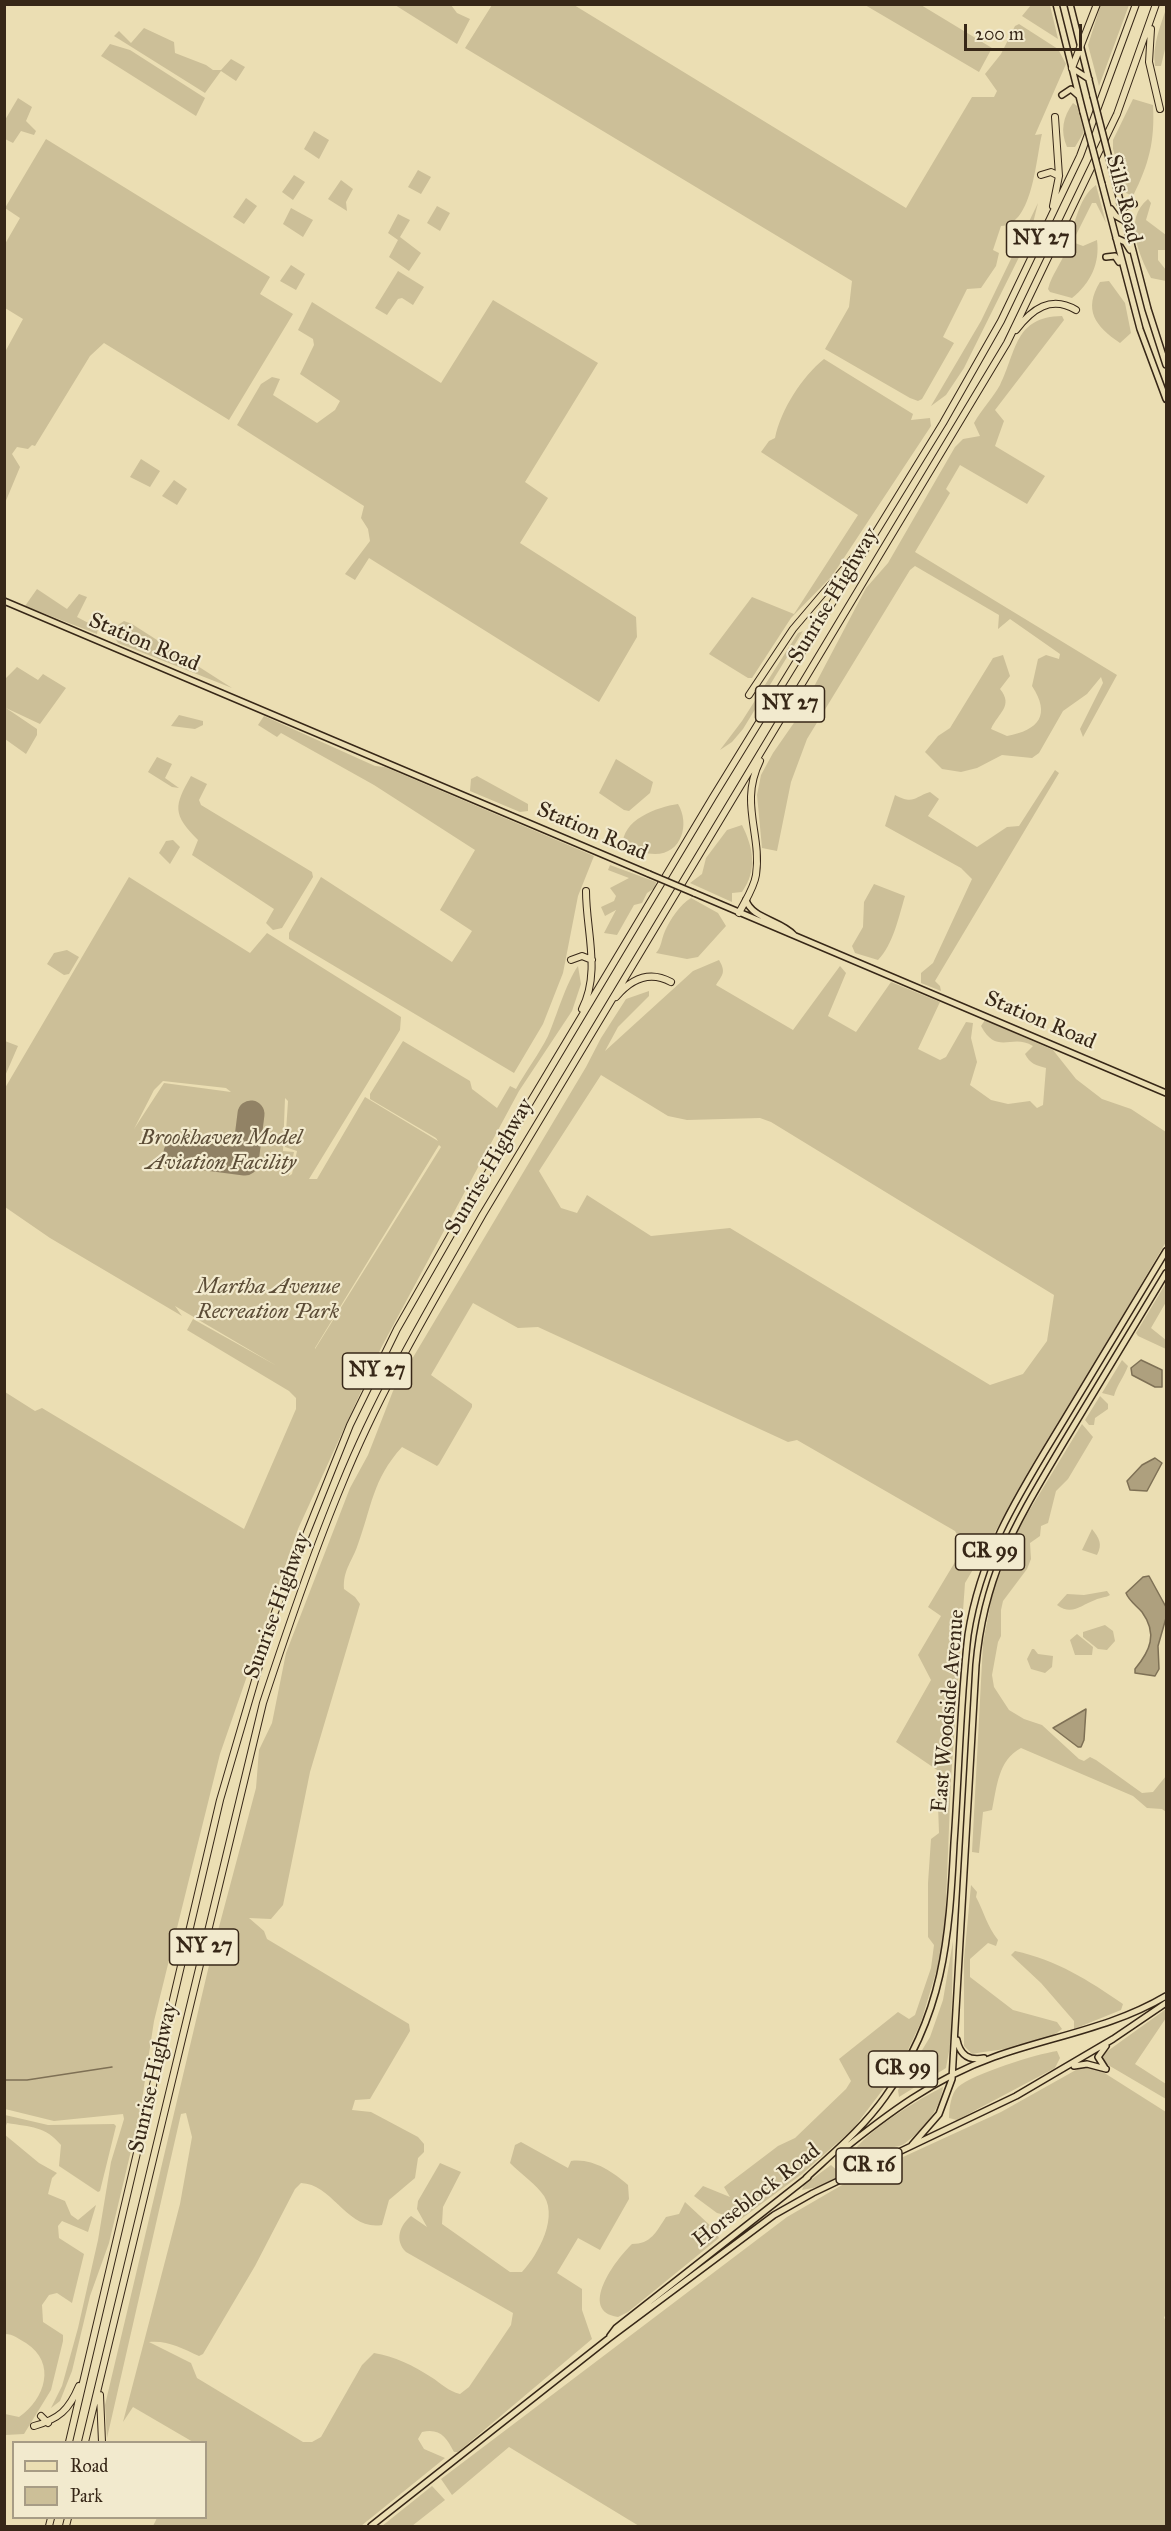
<!DOCTYPE html>
<html>
<head>
<meta charset="utf-8">
<style>
	body { margin:0 }
	#map { position:relative; width:1171px; height:2531px; overflow:hidden; background:#ebdeb3; font-family:"IM FELL Great Primer",serif }
	canvas { display:block }
	.frame { position:absolute; inset:0; border:6px solid #372717; pointer-events:none }
	.legend { position:absolute; left:12px; top:2441px; width:195px; height:78px; box-sizing:border-box; background:#f2eace; border:2px solid #a79c85; margin:0; padding:8px 10px; list-style:none; font-size:18px; color:#372717 }
	.legend li { display:flex; align-items:center; gap:12px; height:30px }
	.legend b { width:30px; border:2px solid #a79c85 }
	.scale { position:absolute; left:964px; top:24px; width:118px; height:27px; box-sizing:border-box; border:3px solid #372717; border-top:0; padding-left:8px; font-size:18px; line-height:21px; white-space:nowrap; color:#372717; -webkit-text-stroke:4px #f2eace; paint-order:stroke }
</style>
</head>
<body>
<div id="map">
<canvas width="1171" height="2531"></canvas>
<div class="frame"></div>
<ul class="legend">
<li><b style="height:8px;background:#ebdeb3"></b>Road</li>
<li><b style="height:16px;background:#ccbf98"></b>Park</li>
</ul>
<div class="scale">200 m</div>
</div>
<script>
const ctx = document.querySelector('canvas').getContext('2d');
ctx.lineJoin = 'round';
function paint(path, color) { ctx.fillStyle = color; ctx.fill(path, 'evenodd'); }
function trace(path, color, width, dash) { ctx.strokeStyle = color; ctx.lineWidth = width; ctx.lineCap = dash ? 'butt' : 'round'; ctx.setLineDash(dash || []); ctx.stroke(path); }
function write(font, color, halo, rows, align = 'center') {
  ctx.font = font + ' "IM FELL Great Primer",serif'; ctx.lineWidth = 4.5; ctx.setLineDash([]); ctx.textBaseline = 'middle'; ctx.strokeStyle = halo; ctx.fillStyle = color; for (const [text, x, y, turn = 0] of rows) {
    ctx.save(); ctx.translate(x, y); ctx.rotate((+turn || 0) * Math.PI / 180); ctx.textAlign = isNaN(turn) ? turn : align; if (halo) ctx.strokeText(text, 0, 0); ctx.fillText(text, 0, 0); ctx.restore();
  }
}
paint(new Path2D(`
	M1101,4L1129,5L1099,86L1088,45Z
	M395,5H451L457,13L470,19L457,44Z
	M492,5H574L906,208L972,97H994L997,91L985,74L1001,54L1015,26L1019,24L1058,49L1066,64L1035,135L1042,134C1036,157 1033,225 1001,226L993,250L999,253L996,266L981,288L967,289L943,337L954,343L922,399L918,401L910,398L825,349L849,307L852,281L465,48Z
	M865,5H921L992,48L979,72Z
	M1031,5H1050L1058,39L1022,16Z
	M1166,9V45L1161,66H1155C1152,46 1160,27 1166,9Z
	M144,28L174,42L175,53L206,65L213,70H221L231,59L245,67L236,81L221,71L205,93L114,36L119,31L131,43Z
	M110,44L130,50L205,98L196,116L101,56Z
	M18,98L32,107L26,121L36,131L34,135L21,131L13,143L5,139V120Z
	M1133,99L1153,105C1155,141 1149,164 1133,196L1126,193L1113,149V140Z
	M1073,103L1077,106L1084,132L1075,147H1067C1060,131 1063,117 1073,103Z
	M314,131L329,140L319,159L304,149Z
	M46,139L270,277L260,294L293,314L229,420L104,343L90,356L35,446L32,445L28,449L17,447L12,454L20,467L5,503V352L23,319L5,308V244L20,218L5,208Z
	M418,170L431,177L421,194L408,187Z
	M294,175L305,182L293,200L282,192Z
	M341,180L353,189L346,202L347,211L328,199Z
	M1096,185L1106,223L1096,203H1092L1074,239L1075,243L1083,246L1097,240C1100,263 1091,283 1072,298L1050,292L1048,289C1052,274 1061,264 1066,250C1074,231 1077,198 1096,185Z
	M246,198L257,206L244,224L233,217Z
	M1148,199L1151,203L1146,220L1166,235V250H1158V260L1166,270V281L1151,278C1139,255 1123,219 1148,199Z
	M1038,203L1030,235L964,368L946,395L931,406L981,321Z
	M437,206L450,213L440,231L427,223Z
	M291,208L313,220L303,237L283,224Z
	M398,214L410,220L400,237L421,253L409,271L389,257L398,240L388,233Z
	M291,265L305,274L296,290L280,281Z
	M398,271L424,287L413,305L402,298L398,299L387,315L375,308Z
	M1109,281L1125,303L1131,333L1120,343C1095,326 1083,310 1100,282Z
	M493,300L598,363L525,482L548,498L520,543L636,617L637,637L599,702L369,558L355,580L345,574L370,541L368,529L361,518L364,506L237,425L261,384L272,377L280,379L273,395L317,423L335,410L340,401L300,374L314,345L313,339L298,330L312,302L441,383Z
	M1062,316L1064,320L995,410L1004,421L995,446L1045,476L1027,504L960,465L946,489L950,493L915,552L1117,675L1083,737L1080,729L1103,683L1101,677L1087,694L1063,711L1039,753L1032,758L1002,755L977,768L961,772L942,769L925,752L938,736L950,728L993,658L1003,655L1010,676L1000,689C1014,706 998,713 991,729L1007,736C1039,730 1051,715 1032,686L1038,659L1046,655L1059,659L1060,654L1010,619L998,629L999,615L915,566L910,570L807,739L791,782L777,851L762,848L757,795L761,775L773,753L798,717L866,588L888,563L955,447L963,439L980,436L974,423C981,410 993,398 1000,385C1017,351 1014,317 1062,316Z
	M824,359L913,414L911,420L930,418L931,426L832,576L791,618L752,678H748L709,654L752,597L794,614L858,515L761,452L769,441L775,438C781,409 802,377 824,359Z
	M141,459L160,471L150,487L130,477Z
	M174,480L187,489L177,505L162,496Z
	M37,589L67,609L79,594L87,597L77,617L98,628L97,634L25,606Z
	M124,621L132,624L232,688L118,643L113,635L118,625Z
	M803,631L743,729L732,742L720,750L742,721L798,633Z
	M17,667L38,680L43,674L66,688L40,724L6,708L37,729V735L26,754L5,739V679Z
	M179,715L203,721V725L195,729L171,726Z
	M264,716L375,766L385,767L594,856L578,896L563,973L543,1024L514,1073L289,939V933L321,877L452,962L472,931L440,910L475,850L374,785L281,733L277,737L258,725Z
	M157,757L172,764L165,778L179,788L172,787L148,772Z
	M616,759L653,782L650,793L629,811L624,810L599,793Z
	M1055,770L1059,773L935,981L940,986L941,991L921,983V973L933,963L972,879L961,868L885,826L895,795C914,805 914,797 930,792L939,799L928,816L977,847L1007,827L1019,826Z
	M191,776L207,784L199,800L201,805L312,872L313,877L282,928L273,930L266,923L274,909L192,855L198,840C172,814 174,806 191,776Z
	M477,776L528,804V811L520,812L470,791L471,779Z
	M678,804C690,824 682,854 655,854C646,854 635,851 626,849L623,846C621,820 657,807 678,804Z
	M742,825C753,847 758,870 742,892L732,893V902L690,883L702,874L706,858L727,830Z
	M173,840L180,847L170,864L159,853L166,841Z
	M610,865L656,882L655,888L647,893L642,903L634,905L617,935L604,933L616,910L605,916L601,907L614,901L616,896L610,888L629,878L608,870Z
	M129,877L250,953L267,933L401,1017L400,1030L309,1179H317L365,1097L438,1141L436,1138L370,1099V1094L403,1041L470,1081L472,1089L497,1108L510,1086L516,1089C526,1071 539,1054 548,1036C557,1015 566,983 578,966L581,984L572,1011L519,1091L381,1348L298,1529L220,1754L154,2021L140,2113L109,2243L90,2296L72,2371L60,2401L51,2408L62,2386L78,2328L98,2240L111,2162L124,2119L123,2114L54,2121L5,2109V1392L35,1411L42,1408L244,1529L296,1409V1398L289,1391L187,1330L193,1319L277,1366L175,1306L182,1316L50,1238L5,1207V1088ZM163,1081L226,1088L231,1092L164,1083L134,1129L154,1090ZM285,1098L288,1101L285,1147L297,1151L292,1174L289,1176L294,1152L283,1151ZM439,1145L441,1147L315,1349V1348Z
	M874,884L905,896C899,916 893,945 878,960L855,953L852,946L863,927L864,902Z
	M691,898L718,913L726,926L698,957L687,959L656,953C662,946 661,940 665,931C670,920 680,904 691,898Z
	M67,950L79,957L69,974L64,975L47,964L54,953Z
	M719,960C726,972 723,974 716,985L793,1030L840,966L846,973L828,1016L856,1032L891,982L940,1002L918,1049L940,1060L946,1057L966,1022L973,1023L971,1038L977,1062L970,1085L991,1100L1008,1104L1030,1101L1037,1108L1043,1105L1046,1068C1036,1065 1030,1064 1025,1054L1033,1046C1012,1033 997,1056 981,1026L985,1020L1053,1050L1076,1079L1102,1099L1131,1109L1166,1132V1242L965,1583L951,1779L945,1925L940,1959L921,2022L900,2067L853,2129L802,2174L741,2219L717,2213L694,2196L703,2186L730,2197L724,2187L778,2146L795,2138L846,2089L851,2081L839,2059L898,2012L909,2019L915,2015L931,1968L934,1945L928,1937V1883L931,1839L939,1833L937,1777L943,1774L896,1742L931,1680L918,1655L941,1616L928,1607L964,1547L955,1531L797,1440L788,1442L538,1327L518,1328L473,1303L431,1375L472,1404V1407L439,1464L437,1466L402,1447C372,1480 372,1507 357,1547C351,1563 343,1571 344,1589L355,1597L360,1604L310,1772L283,1905L271,1919L249,1918L264,1931L267,1939L409,2024L410,2031L370,2099L355,2100L352,2110L371,2112L418,2137L424,2144V2152L418,2158L415,2178L389,2200L382,2225C347,2231 333,2184 301,2183L295,2189L255,2266L203,2354L199,2356C182,2348 167,2340 149,2342L191,2363L197,2378L303,2442H312L321,2437L362,2365L374,2353C394,2356 414,2366 431,2377C442,2384 448,2391 460,2394L469,2387L511,2325L513,2313L406,2252C394,2240 400,2225 411,2216L427,2227L417,2209L418,2201L440,2163L461,2172L443,2207L442,2224L510,2272H522C538,2255 561,2214 541,2192C532,2181 520,2173 510,2163L515,2145L521,2142L568,2168L571,2161C592,2158 612,2171 628,2185L629,2199L600,2250L578,2238L557,2273L582,2289V2310L592,2339L458,2452H454C446,2437 440,2428 422,2432L418,2439L424,2449L445,2458L361,2526H153L157,2518H206V2442H193L133,2407L123,2422L180,2204L192,2137L186,2113L181,2114L107,2438L105,2405L211,1957L256,1788L259,1750L272,1723L286,1653L350,1488L368,1455L393,1391L586,1067L601,1038L626,999L649,991V996L618,1027L605,1051L693,971ZM601,1075L668,1116L687,1120L760,1118L771,1122L1054,1295L1047,1341L1023,1374L990,1385L730,1228L651,1236L587,1195L577,1213L561,1208L539,1171Z
	M5,1041L18,1046L5,1076L4,1041Z
	M1166,1283V1302L1151,1328L1166,1340V1349L1138,1336L1136,1333Z
	M1122,1360L1128,1366C1124,1377 1117,1385 1114,1396L1102,1393Z
	M1100,1396L1108,1404V1409L1095,1418L1094,1425H1089L1085,1420Z
	M1082,1424L1093,1437L1068,1479L1056,1491L1048,1523L1041,1526L1040,1536L1030,1543L1031,1559L1027,1569L1003,1601L1001,1610V1636L998,1642L992,1675L994,1687L1009,1710L1024,1719L1042,1725L1079,1759L1084,1761L1090,1757L1096,1760L1142,1793L1153,1792L1166,1776V1812L1162,1809L1147,1808L1133,1796L1021,1748C998,1760 997,1787 992,1810L983,1812L979,1853L972,1852L983,1643L993,1591L1018,1529Z
	M1092,1529C1099,1538 1103,1544 1097,1555L1082,1550Z
	M1107,1591L1110,1595C1105,1598 1101,1597 1095,1600C1081,1605 1072,1616 1057,1605L1067,1594L1084,1595Z
	M1105,1625L1113,1631L1115,1641L1107,1650L1098,1649L1083,1637V1632Z
	M1077,1634L1093,1647L1092,1655H1075L1070,1640Z
	M1032,1649H1034L1038,1654L1053,1656L1052,1667L1045,1673L1031,1669L1027,1659Z
	M971,1885L977,1892L976,1897C984,1912 987,1926 998,1940L996,1946L988,1943L970,1959V1977L1013,2010L1057,2022L1062,2029C1038,2049 1002,2048 972,2054L964,2046V1960Z
	M953,1941L951,2040L946,2068L899,2097L898,2090L930,2037L943,2000Z
	M1015,1951C1057,1960 1088,1980 1123,2004L1121,2010L1074,2029V2021L1041,1983L1011,1955Z
	M1166,2009V2018L1135,2064L1166,2084V2099L1103,2062L1102,2055Z
	M1057,2051L1060,2058L1055,2068L957,2120L949,2118C949,2109 951,2093 958,2087C973,2074 1036,2054 1057,2051Z
	M1083,2066L1095,2067L1166,2112V2313L1164,2318L1166,2320V2526H639L509,2447L452,2495L441,2479L787,2217L842,2185L1001,2112Z
	M943,2087C940,2111 922,2131 904,2144C897,2148 888,2147 881,2150C868,2155 862,2167 847,2163C855,2137 917,2100 943,2087Z
	M5,2115L48,2125L114,2124L116,2126L100,2191L98,2192L59,2166L61,2145C45,2126 31,2127 7,2123L5,2128Z
	M4,2134L39,2163L57,2173L52,2178L48,2194L65,2201L71,2215L78,2220L96,2205L88,2232L62,2221L58,2226L59,2238L84,2254L72,2303L57,2293L49,2295L42,2305L43,2322L63,2335V2341L51,2390L24,2434L5,2435V2414L19,2417C45,2399 57,2363 26,2343C19,2339 13,2334 5,2334Z
	M831,2165L842,2175L818,2187L802,2190L804,2185Z
	M685,2202L714,2229L719,2238L628,2312L618,2317C577,2311 616,2259 632,2244C651,2244 656,2232 666,2217L679,2214Z
	M432,2486L445,2500L412,2526H382Z`), '#ccbf98');
const water = new Path2D(`
	M1141,1360L1162,1370V1387H1155L1132,1375L1131,1368Z
	M1155,1458L1162,1463L1147,1491L1130,1490L1127,1481L1142,1465Z
	M1149,1576L1166,1607V1618L1158,1646L1159,1669L1155,1676L1135,1673V1669C1150,1651 1158,1634 1142,1612C1137,1606 1129,1601 1126,1593L1143,1577Z
	M1086,1709L1084,1740L1081,1747H1078L1053,1728Z`);
paint(water, '#aea07e');
trace(water, '#7e7055', 1.5);
trace(new Path2D(`
	M4,2080H27L112,2067`), '#7e7055', 1.5);
trace(new Path2D(`
	M177,1153L245,1162L251,1114`), '#918265', 27);
const major = new Path2D(`
	M1056,4L1083,112
	M1070,4L1093,96
	M1072,68L1089,79
	M1062,95L1071,89L1079,96
	M1109,158L1148,309L1166,365
	M1102,184L1140,329L1166,399
	M1120,203L1127,206L1134,204
	M1111,209L1116,216L1125,221
	M1116,238L1125,242L1130,250
	M1106,257L1115,256L1119,262
	M4,601L649,874
	M694,893L1166,1093
	M746,900C752,919 781,920 794,935
	M957,2040C960,2055 969,2061 984,2058
	M1074,2066L1087,2064L1106,2069
	M1105,2068L1098,2057L1106,2046
	M912,2145L939,2114L952,2079L976,1665C984,1572 1018,1520 1064,1442C1098,1385 1132,1329 1166,1273
	M844,2152L840,2159L841,2165L848,2171L856,2169
	M839,2153C887,2114 935,2078 994,2057C1053,2036 1112,2028 1166,1996
	M806,2178C834,2152 863,2128 885,2097C944,2015 949,1939 954,1843C959,1774 960,1704 968,1635C981,1551 1021,1491 1064,1420C1098,1363 1132,1307 1166,1251
	M610,2336L616,2328L808,2177
	M371,2526L608,2339L774,2215L813,2193L1016,2096L1113,2039L1166,2003`);
const highway = new Path2D(`
	M1151,29L1149,62L1160,109
	M1072,68L1097,4
	M1041,175L1051,172L1059,176
	M1053,206L1059,176L1055,117
	M1016,330C1032,309 1051,295 1076,310
	M749,695L793,629L860,550
	M739,913C745,901 754,888 756,875C762,834 739,803 760,761
	M571,960L582,956L592,960
	M616,997C631,979 649,970 671,982
	M582,1009C601,972 586,931 586,891
	M100,2395L102,2442
	M41,2416L48,2423
	M34,2426C59,2419 69,2410 79,2386
	M69,2442L220,1800L275,1612L350,1425L397,1329L456,1226L713,797L943,423L1001,321L1080,156L1136,4
	M85,2442L263,1703C287,1630 312,1556 342,1484C380,1390 433,1302 483,1214L1007,343L1117,114L1156,4
	M49,2526L51,2518
	M66,2526L68,2518`);
trace(major, '#372717', 8);
trace(highway, '#372717', 8);
trace(major, '#ebdeb3', 5);
trace(highway, '#ebdeb3', 6);
const majorBridge = new Path2D(`
	M1093,96L1109,158
	M1083,112L1102,184
	M649,874L694,893`);
trace(majorBridge, '#372717', 8, []);
trace(majorBridge, '#ebdeb3', 5);
for (const [x, y, w] of [
	[1041,239,69],
	[790,704,69],
	[377,1371,69],
	[990,1552,69],
	[204,1947,69],
	[903,2069,69],
	[869,2166,66]
]) { const box = new Path2D(); box.roundRect(x - w / 2, y - 18, w, 36, 4.5); ctx.fillStyle = '#f2eace'; ctx.fill(box); trace(box, '#372717', 1.5); }
write('bold 21px', '#372717', null, [
	["NY 27",1041,239],
	["NY 27",790,704],
	["NY 27",377,1371],
	["CR 99",990,1552],
	["NY 27",204,1947],
	["CR 99",903,2069],
	["CR 16",869,2166]
]);
write('22px', '#372717', '#f2eace', [
	["Sills Road",1123,199,76],
	["Sunrise Highway",834,596,-59],
	["Station Road",144,643,23],
	["Station Road",592,832,23],
	["Station Road",1040,1021,23],
	["Sunrise Highway",490,1167,-60],
	["Sunrise Highway",278,1606,-70],
	["East Woodside Avenue",949,1711,-85],
	["Sunrise Highway",154,2078,-77],
	["Horseblock Road",757,2196,-38]
]);
write('italic 22px', '#5c4d37', '#f2eace', [
	["Brookhaven Model",221,1139],
	["Aviation Facility",221,1164],
	["Martha Avenue",268,1288],
	["Recreation Park",268,1313]
]);
</script>
</body>
</html>
